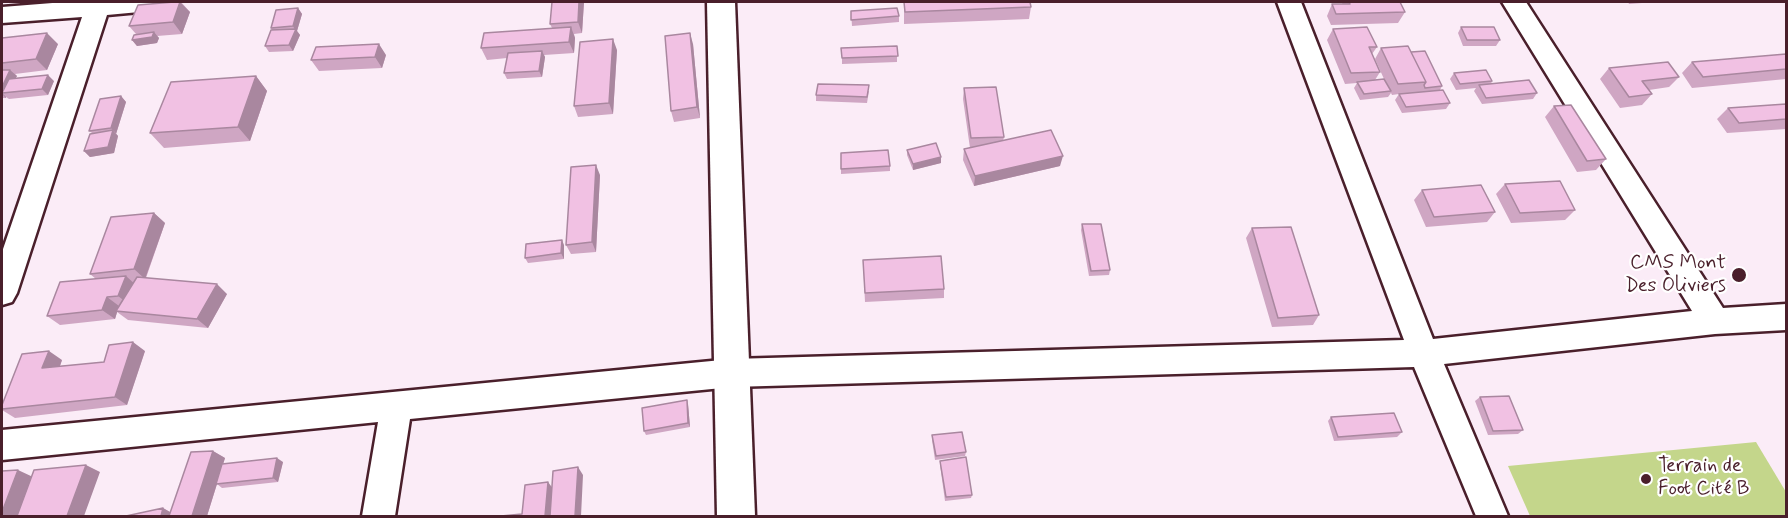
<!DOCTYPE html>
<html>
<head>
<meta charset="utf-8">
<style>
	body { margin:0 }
	#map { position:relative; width:1788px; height:518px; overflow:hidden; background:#fbecf7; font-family:Mynerve,sans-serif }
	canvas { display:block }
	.frame { position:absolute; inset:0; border:3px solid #4a1f2b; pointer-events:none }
</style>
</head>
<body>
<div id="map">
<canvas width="1788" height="518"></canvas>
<div class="frame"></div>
</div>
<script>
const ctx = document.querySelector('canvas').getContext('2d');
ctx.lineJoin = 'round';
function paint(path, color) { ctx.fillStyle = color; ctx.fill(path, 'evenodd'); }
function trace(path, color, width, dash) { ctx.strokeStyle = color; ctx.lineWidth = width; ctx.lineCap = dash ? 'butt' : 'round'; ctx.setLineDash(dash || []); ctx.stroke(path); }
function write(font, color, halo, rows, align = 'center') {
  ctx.font = font + ' Mynerve,sans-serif'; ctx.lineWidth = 4.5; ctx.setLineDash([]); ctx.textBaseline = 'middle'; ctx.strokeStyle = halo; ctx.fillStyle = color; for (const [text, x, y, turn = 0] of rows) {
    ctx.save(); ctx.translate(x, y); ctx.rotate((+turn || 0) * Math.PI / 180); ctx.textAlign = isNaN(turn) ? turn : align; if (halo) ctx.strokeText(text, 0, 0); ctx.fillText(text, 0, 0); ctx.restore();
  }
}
paint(new Path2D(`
	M1756,442L1786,492V516H1530L1508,466Z`), '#c4d68b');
const minor = new Path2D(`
	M65,2H173L169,8L161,10L107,15L17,293L12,302L2,305V252L82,17L2,23V7Z
	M1277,2H1301L1433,339L1692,311L1502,2H1526L1723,308L1786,304V330L1715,334L1444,364L1508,516H1476L1414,367L732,387L410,419L395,516H362L378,422L2,460V430L732,359L1404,340Z`);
const tertiary = new Path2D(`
	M707,2H735L755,516H717Z`);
trace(minor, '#4a1f2b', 5);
trace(tertiary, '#4a1f2b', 5);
paint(minor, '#fff');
paint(tertiary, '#fff');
paint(new Path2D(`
	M174,2H181L190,12L182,34L157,36L159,38L157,43L137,46L132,40L136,34L129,26Z
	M584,2L582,33L574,34L575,38L574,53L544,55L545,57L542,77L507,79L504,73L507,58L487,60L481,48L552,28L550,24Z
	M904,2L1031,7L1029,19L904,24Z
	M1343,2H1400L1405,12L1398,23L1331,25L1327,16L1332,4H1342Z
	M1628,2H1655L1629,4Z
	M298,8L302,14L297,31L300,35L293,51L269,52L265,46L272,30L271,28Z
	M851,11L899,16V22L852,26Z
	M1461,27L1500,40L1496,46H1463L1458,33Z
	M1333,29L1377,47L1372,54L1380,72L1375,80L1384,79L1375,59L1381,48L1411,52L1442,86L1440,90L1450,103L1446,109L1402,113L1395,100L1399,94L1392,95L1391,93L1388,97L1360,100L1354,88L1357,83L1345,84L1327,40Z
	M2,38L58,44L47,70L15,74L17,76L15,78L54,81L48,95L9,99L6,97V98H2Z
	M693,44L700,118L674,122L671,111Z
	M897,46V62L842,64V58Z
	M617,50L613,114L578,117L574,106Z
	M386,55L382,68L319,71L311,60Z
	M1692,62L1786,69V79L1692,88L1682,73Z
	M1609,68L1679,77L1669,87L1649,90L1652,94L1642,105L1620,108L1600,79Z
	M1454,73L1492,81L1491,84L1537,93L1533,99L1482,104L1474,91L1476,88L1456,90L1450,79Z
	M256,76L267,91L250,141L164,148L150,133Z
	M964,88L1004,137L1003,141L1060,166L974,186L963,160L964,149L970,148L963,99Z
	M869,91L867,103L816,101V95Z
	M121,96L126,102L116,134L118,136L114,153L90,157L84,151L92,133L89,131Z
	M1786,104V129L1727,133L1717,119L1728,108Z
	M1554,106L1606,159L1596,170L1577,172L1545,117Z
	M907,150L941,157V163L913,170L907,155Z
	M841,153L890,166V171L841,174Z
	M600,175L596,252L571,254L566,245Z
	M1505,184L1575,210L1565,220L1511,223L1496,194Z
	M1422,190L1495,212L1487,222L1426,227L1414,200Z
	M154,213L165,223L146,278L227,294L208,328L128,320L117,312L115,319L60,325L47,316L96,279L90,274Z
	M1082,224L1110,270L1109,275L1089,276L1081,230Z
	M1252,228L1319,315L1313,325L1272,327L1246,238Z
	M564,245V259L528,263L525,258Z
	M863,260L944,289V298L865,302Z
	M145,351L127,405L15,418L2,410V405L62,360L60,366L104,362Z
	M1480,397L1523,430L1518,434L1488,435L1475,401Z
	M688,404L690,427L646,435L644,431Z
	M1331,417L1402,432L1397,437L1334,441L1328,421Z
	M932,435L966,452L965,456L935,460L932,440Z
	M213,451L225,458L223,464L283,462L278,482L222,488L217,484L207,516H126L163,508L170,512Z
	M940,461L972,495L971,498L945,501L940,465Z`), '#cfa6c3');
paint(new Path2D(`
	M180,2L190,12L182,34L173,22Z
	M579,2H584L582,33L578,22Z
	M298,8L302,14L297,31L300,35L293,51L289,45L295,30L293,26Z
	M571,27L575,38L574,53L569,42Z
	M154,32L159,38L157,43L137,46L132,40Z
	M47,33L58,44L47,70L36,59Z
	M690,33L693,44L700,118L697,107Z
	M613,39L617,50L613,114L609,103Z
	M379,44L386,55L382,68L375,57Z
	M542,51L545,57L542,77L539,71Z
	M10,70L17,76L8,93H2L6,97V98L2,94V87Z
	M48,75L54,81L48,95L42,89Z
	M256,76L267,91L250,141L238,127Z
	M121,96L126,102L116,134L111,128Z
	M113,130L118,136L114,153L90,157L84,151Z
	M1063,156L1060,166L974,186L975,176Z
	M941,157V163L913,170V164Z
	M596,165L600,175L596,252L592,242Z
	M154,213L165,223L145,279L134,269Z
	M562,240L564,245V259L561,253Z
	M126,276L137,286L130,305L118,296Z
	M217,284L227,294L208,328L197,319Z
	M107,297L119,306L115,319L102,310Z
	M133,342L145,351L127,405L115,397Z
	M49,351L62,360L56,377L42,368Z
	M687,400L688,404L690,427L688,423Z
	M213,451L225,458L207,516H192Z
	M277,458L283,462L278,482L273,478Z
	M86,465L100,472L84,516H67Z
	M578,467L583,475L581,516H575Z
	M18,470L33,477L18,516H2V512Z
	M548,482L554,490L551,516H545Z
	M163,508L175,515V516H161Z`), '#a9879f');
const building = new Path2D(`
	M174,2H180L173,22L129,26L138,5Z
	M552,2H579L578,22L550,24Z
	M904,2H1030L1031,7L905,12Z
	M1349,2H1400L1405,12L1336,14L1332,4H1350Z
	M298,8L293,26L271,28L276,10Z
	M897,8L899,16L851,20V11Z
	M571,27L569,42L481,48L484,33Z
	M1367,27L1377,47H1369L1380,72L1351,73L1333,29Z
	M1461,27H1494L1500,40H1467Z
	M296,29L289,45L265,46L271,30Z
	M154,32L152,37L132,40L134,35Z
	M47,33L36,59L2,63V38Z
	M690,33L697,107L671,111L665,36Z
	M613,39L609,103L574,106L580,42Z
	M379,44L375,57L311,60L316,47Z
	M897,46L898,56L842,58L841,48Z
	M1408,46L1426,82L1398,84L1381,48Z
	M542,51L539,71L504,73L508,53Z
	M1425,51L1442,86L1425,88L1424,85L1426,82L1411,52Z
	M1786,54V69L1703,77L1692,62Z
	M1668,62L1679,77L1642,81L1652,94L1629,97L1609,68Z
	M2,70H10L2,87Z
	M1486,70L1492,81L1460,84L1454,73Z
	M48,75L42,89L2,93L9,79Z
	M256,76L238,127L150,133L171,82Z
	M1384,79L1391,91L1364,94L1357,82Z
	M1529,80L1537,93L1486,98L1479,85Z
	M818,84L869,85L867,97L816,95Z
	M996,87L1004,137L971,138L964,88Z
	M1443,90L1450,103L1406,107L1399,94Z
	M121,96L111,128L89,131L100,99Z
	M1786,104V119L1739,123L1728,108Z
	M1571,105L1606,159L1587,161L1554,106Z
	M113,130L108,147L84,151L90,134Z
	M1051,130L1063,156L975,176L964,149Z
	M936,143L941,157L913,164L907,150Z
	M888,150L890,166L841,169V153Z
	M596,165L592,242L566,245L571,167Z
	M1560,181L1575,210L1520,213L1505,184Z
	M1481,185L1495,212L1434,217L1422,190Z
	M154,213L134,269L90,274L111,217Z
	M1082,224H1101L1110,270L1091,271Z
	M1291,227L1319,315L1278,318L1252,228Z
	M562,240L561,253L525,258L526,244Z
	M941,256L944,289L865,293L863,260Z
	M126,276L118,296L107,297L102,310L47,316L60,282Z
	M137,277L217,284L197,319L116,311Z
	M133,342L115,397L2,409V405L22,354L49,351L42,368L104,362L109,345Z
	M1509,396L1523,430L1493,431L1480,397Z
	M687,400L688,423L644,431L642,408Z
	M1394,413L1402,432L1338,437L1331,417Z
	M962,432L966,452L936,456L932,435Z
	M213,451L192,516H169L191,452Z
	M966,457L972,495L946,497L940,461Z
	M277,458L273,478L216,484L222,464Z
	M86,465L67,516H17L34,470Z
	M578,467L575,516H550L553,471Z
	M18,470L2,512V471Z
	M548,482L545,516H501L522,514L525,485Z
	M163,508L161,516H126Z`);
paint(building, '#f1c1e3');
trace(building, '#a9879f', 1.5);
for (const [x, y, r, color] of [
	[1739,275,8,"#4a1f2b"],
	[1646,479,6,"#4a1f2b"]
]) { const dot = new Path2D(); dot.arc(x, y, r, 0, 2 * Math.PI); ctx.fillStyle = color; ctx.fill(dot); trace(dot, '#fff', 2); }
write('20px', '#4a1f2b', '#fff', [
	["CMS Mont",1726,264],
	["Des Oliviers",1726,287],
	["Terrain de",1658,467,"left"],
	["Foot Cité B",1658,490,"left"]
], 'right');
</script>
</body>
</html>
